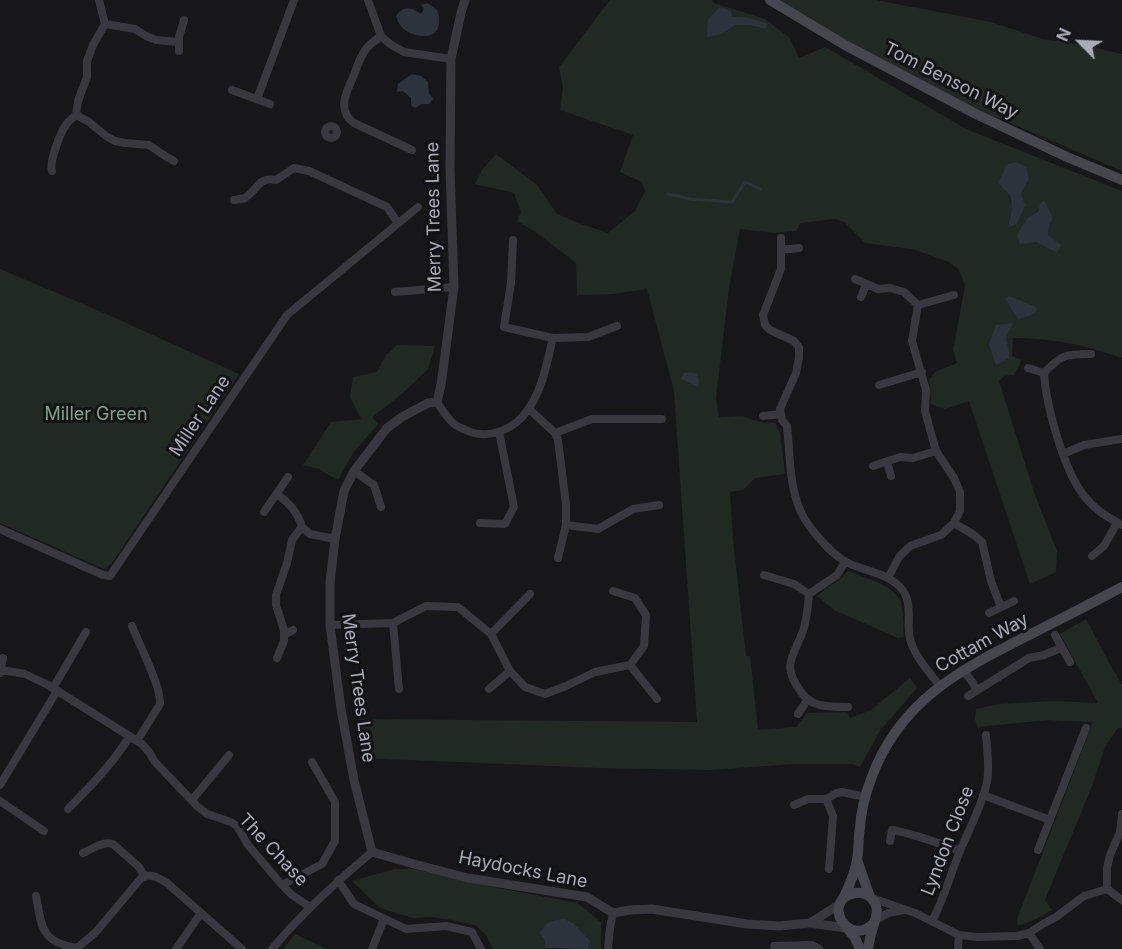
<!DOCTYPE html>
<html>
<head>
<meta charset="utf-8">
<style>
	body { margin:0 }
	#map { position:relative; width:1122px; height:949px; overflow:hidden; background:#171719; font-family:Inter,sans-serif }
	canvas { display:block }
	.north { position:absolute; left:1050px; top:12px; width:60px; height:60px; -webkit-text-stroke:4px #121214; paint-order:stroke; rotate:294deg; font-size:16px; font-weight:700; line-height:24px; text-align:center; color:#a9abb8 }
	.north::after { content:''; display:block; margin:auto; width:21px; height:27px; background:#a9abb8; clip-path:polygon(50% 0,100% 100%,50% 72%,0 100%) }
</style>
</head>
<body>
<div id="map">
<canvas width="1122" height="949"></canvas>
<div class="north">N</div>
</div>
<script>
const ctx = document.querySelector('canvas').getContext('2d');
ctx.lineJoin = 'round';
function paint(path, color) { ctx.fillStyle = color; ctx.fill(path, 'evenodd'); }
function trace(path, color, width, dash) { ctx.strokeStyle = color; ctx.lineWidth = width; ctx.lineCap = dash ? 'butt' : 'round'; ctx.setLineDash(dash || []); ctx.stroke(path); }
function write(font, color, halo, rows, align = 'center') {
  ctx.font = font + ' Inter,sans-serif'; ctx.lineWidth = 6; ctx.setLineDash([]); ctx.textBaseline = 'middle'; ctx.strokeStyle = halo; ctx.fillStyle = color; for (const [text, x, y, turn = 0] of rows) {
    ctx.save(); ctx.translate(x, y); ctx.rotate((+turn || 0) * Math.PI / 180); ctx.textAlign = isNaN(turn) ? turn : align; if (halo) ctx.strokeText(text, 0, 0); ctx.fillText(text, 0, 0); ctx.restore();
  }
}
paint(new Path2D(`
	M610,0H711L714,3L765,19L790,38L799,58L825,47L966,129L1122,191V358C1086,345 1052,338 1013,338L1012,356L1022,360L1014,375L1004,376L999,381L1034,492L1057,551L1056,572L1030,584L969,401L945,409L931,404L929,380L935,372L957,363L953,350L965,286L959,270L949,262L912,249L865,243L844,222L834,219L800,223L796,231L774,233L740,229L729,288L716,398L719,417L742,416L759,422L775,423L780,433L785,474L755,478L743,490L730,492L733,540L746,656H750L758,730L796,727L807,713L847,712L850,718L871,710L910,678L917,688L879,732L860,767L853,764H795L709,770L597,768L362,758L357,719L697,722L674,391L647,289L613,294L577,295L576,263L534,231L517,221L521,212L514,193L475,184L482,170L496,154L537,185L557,214L584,225L608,233L635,211L645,191L642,182L620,172L633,135L560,110L563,88L559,67ZM731,11L733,17L765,29L749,25H735L722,34ZM1029,179L1021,194L1008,226L1012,206L1008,193ZM1039,211L1049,225L1048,236L1057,253L1036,242L1028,217Z
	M780,0H876L991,22L1043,39L1083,45L1122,54V171L975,108L842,41Z
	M0,269L104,313L239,374L112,563L104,569L0,523Z
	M397,345L435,346L428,369L403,393L372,417L378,424L353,453L338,480L319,469L303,465L331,422L361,419L350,397L353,377L377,372L386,355Z
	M848,571C863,577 897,586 901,603C904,614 903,626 904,637L898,638L834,610L817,596L841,578Z
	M1086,619L1107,659L1122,685V728H1118L1105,747L1092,786L1045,900L1052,910L1036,919L1018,926L1017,919L1093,722L1048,720L977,727L975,719L976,709L999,704L1052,701L1098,703L1060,634Z
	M395,869H414L493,887L577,903L601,922V949H588L589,941L545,940V948L548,949H493L486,935L475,925L446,919L429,917L413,918L380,908L352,881Z
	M295,934L327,949H283Z`), '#212923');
paint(new Path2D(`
	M427,3C430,5 433,6 435,8C439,12 439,17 439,22C438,39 422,38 410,33C401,28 399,25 396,16C403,5 412,7 421,14L424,9L421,5Z
	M720,7L731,11L733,17H745L768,24L765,29L749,25H735L722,34L707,37L708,20Z
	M412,74L421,76L428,82L429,93L433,99L429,104H422L415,108L411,105V98L403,91L397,92L398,84Z
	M1016,162L1026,167L1029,179L1021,194L1025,205L1017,224L1008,227C1010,217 1015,203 1008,193C1004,188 1002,189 999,182L1006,165Z
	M1044,200L1053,218L1049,225L1048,235L1061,245L1057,253L1036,242L1020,244L1017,235L1028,217L1039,211L1040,204Z
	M1009,296L1036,307L1037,311L1029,316L1018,319L1005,299Z
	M1013,323L1006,338L1010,358L996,365L989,344L996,325Z
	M692,372L697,374L699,381L698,387L681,379L684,373Z
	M564,919L573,923L590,941L588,949L545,948V940L540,933C547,921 551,921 564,919Z`), '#2d333d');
trace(new Path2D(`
	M668,194L690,199L732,202L745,182L761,189`), '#2d333d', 3);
trace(new Path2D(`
	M368,0L381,36L390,44L404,52L451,59
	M105,24L135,29L146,36L156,40L179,42
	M381,36C376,40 370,44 366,49C360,57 357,66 354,75C347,91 336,110 354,123L412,150
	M179,51V37L184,20
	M232,90L270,104
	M257,99L294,0
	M76,115L89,122L106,136L115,141L125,143L149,145L165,156L174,161
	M325 132a6 6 0 1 1 12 0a6 6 0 1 1-12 0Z
	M52,171C49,162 60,133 66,125C68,121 73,118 76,115L78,101L87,77V61L93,45L105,24L99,0
	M234,200C236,200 244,198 245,198C258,190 257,177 276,180L294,168L309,171L387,207L398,223
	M781,238V269L763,315L765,325L770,330L794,341L799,347V358L796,373L780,409L782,420L787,426C790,452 789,487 801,512C805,521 812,530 819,538C827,547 835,556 846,562C863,571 886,572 900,587C914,601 906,622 910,639C915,657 929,672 940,686
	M513,240L511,283L504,327L553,338
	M781,250L799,248
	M855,279L878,289L890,288L904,292L918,305L912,341L926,390L925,411L936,451L954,478L960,492V511L954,523L941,535L910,546L899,557L888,578
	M395,292L454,287
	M861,297L866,285
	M918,305L954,295
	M1091,354C1066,354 1062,354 1044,373C1046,405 1064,472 1085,497C1095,510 1108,518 1122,525
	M1028,368L1044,373
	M879,385L922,372
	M437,402C442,410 447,418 454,424C457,427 462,428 466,430C489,441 516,429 529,408C543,387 547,362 553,338L588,337L617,326
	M529,409L555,433L558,440L566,505V525L558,558
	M763,416L781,414
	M555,433L592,419H662
	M1063,454L1084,445L1122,439
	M887,462L891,476
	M873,466L900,457L913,458L936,451
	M354,471L374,485L381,507
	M277,494C290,504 297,511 302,527L292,540L287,563L276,595V605L284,630V635
	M264,512L288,477
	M480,523L505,524L514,507L499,432
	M954,523L974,535L982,542L991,581L1001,607
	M566,525L598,529L633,509L659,505
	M302,527L310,534L335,539
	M0,529L103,575L110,576L287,315L418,207
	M1092,556L1104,546L1117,523
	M845,562L837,575L809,594C808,606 807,620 803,631C793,658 781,665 801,692C805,698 813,704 820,705C829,707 839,707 848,707
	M764,575L794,584L809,594
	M989,613L1014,601
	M393,623L399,689
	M330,625L393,623L426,606L458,607L491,634L510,671L525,687L545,694L566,686L595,672L630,665L644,646L646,615L635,598L613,591
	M132,626C139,644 161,686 160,704L137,741
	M491,634L530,594
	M1055,635L1070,662
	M277,658L284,641V635L293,630
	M630,665L657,699
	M1,670L25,674L48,685L142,744L149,752L155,762L197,806L207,814L231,822L237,826L248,845L282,885L292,895L310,907
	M963,670L973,683L976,690
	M0,673L3,658
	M53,688L86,632
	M489,689L510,671
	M968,696L1029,658L1044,655L1061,648
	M798,714L808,699
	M0,785L57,691
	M983,795L1050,820
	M826,799L833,816L829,869
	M192,800L229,755
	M0,801L44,831
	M794,805L808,799H826L837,793L842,792L865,797
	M68,809C92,785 112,764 130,736
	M890,841L892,830C916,834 937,843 960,851
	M1038,850L1086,728
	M83,853C92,849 103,841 113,844L139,867L145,877
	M338,880L354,904L406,929L446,926L472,932L481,949
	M282,885L322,864L335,841V802L312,762
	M1107,889V868L1110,855L1120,832L1122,814
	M36,896C42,928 41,942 77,948
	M872,898L915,913L959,935L977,937L1017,936L1029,933L1043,924L1056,917L1084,896L1107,889L1122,900
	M876,920L888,913L904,910
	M932,921C944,899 950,875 960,851C969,829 982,806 987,782C990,766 987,750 986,735
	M1029,933L1040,949
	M774,946L812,945L819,949
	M76,949L96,932L142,877C153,874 157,877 167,883L242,949
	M176,949L201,913
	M272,949C302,913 336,882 372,852
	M372,949L384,919
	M608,949L610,928L613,913
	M958,949L959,935`), '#38383e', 8);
trace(new Path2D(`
	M465,0L461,13L451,59L450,169L454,287L441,385L437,402L428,403L402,417L387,428L354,471L344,491L335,539L330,583V625L341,709L354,780L372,852L414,864L468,878L587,897L613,913L630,910L652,909L747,924L779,926L810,923L846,928
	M810,923L840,904`), '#38383e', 9);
trace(new Path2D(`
	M770,0L845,45L974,113L1067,157L1122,180
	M857,860L870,897
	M843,899C849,886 855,874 857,860C859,850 858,839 860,828C861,811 865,795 871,779C900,699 962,669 1033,633C1063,618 1092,603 1122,587
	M848,929L855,938L860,949
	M868,949C869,943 870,937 872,931C875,919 882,907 870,897C865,893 858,892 852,894C822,902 848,949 874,923`), '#46464e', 10);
write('18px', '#a9abb8', '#121214', [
	["Tom Benson Way",951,81,27],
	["Merry Trees Lane",434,217,-91],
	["Miller Lane",200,416,-56],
	["Cottam Way",982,643,-29],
	["Merry Trees Lane",358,688,82],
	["Lyndon Close",948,841,-69],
	["The Chase",273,850,47],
	["Haydocks Lane",523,870,11]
]);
write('18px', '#80a388', '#121214', [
	["Miller Green",96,415]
]);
</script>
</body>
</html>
